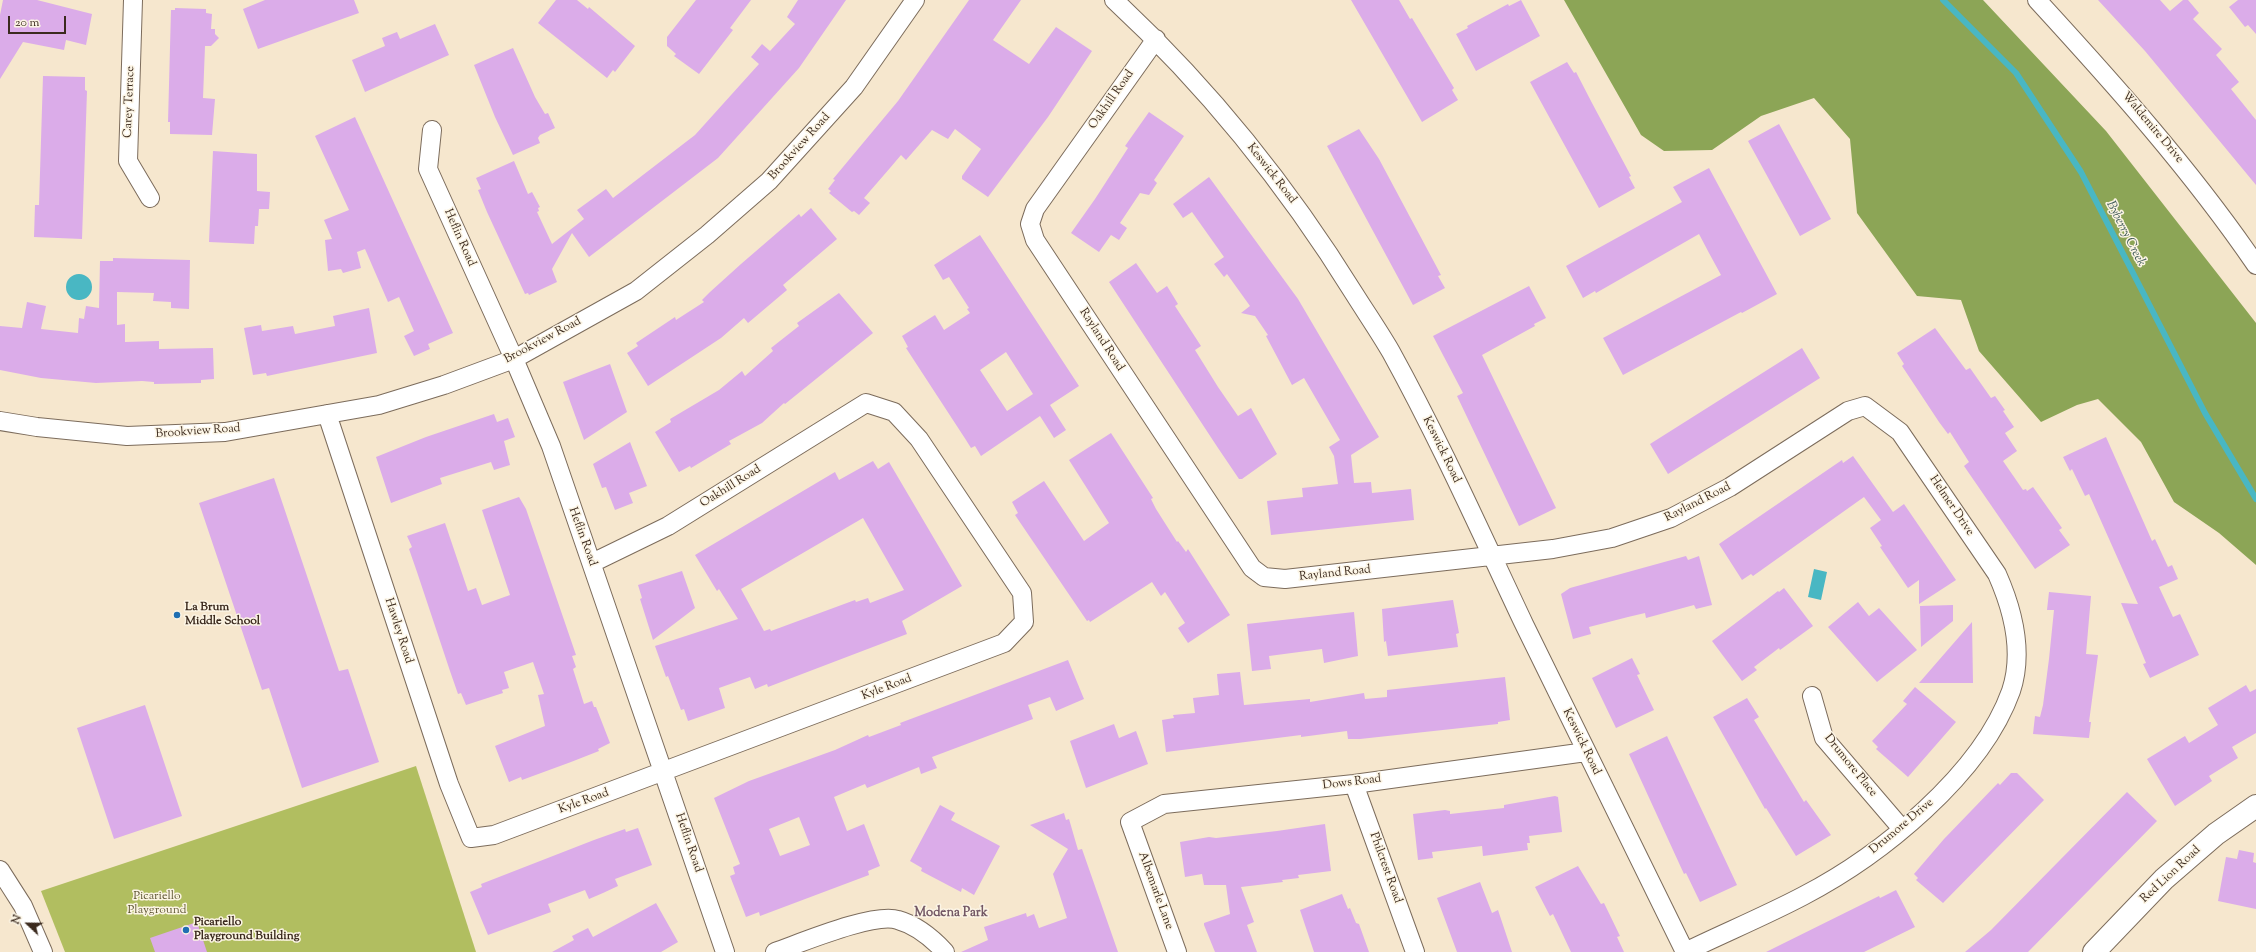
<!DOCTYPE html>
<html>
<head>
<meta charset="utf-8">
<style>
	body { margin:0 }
	#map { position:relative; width:2256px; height:952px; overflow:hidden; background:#f6e7ce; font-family:"Sorts Mill Goudy",serif }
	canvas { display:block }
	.north { position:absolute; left:8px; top:904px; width:40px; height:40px; -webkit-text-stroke:3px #fcf5e5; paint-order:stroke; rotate:292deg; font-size:11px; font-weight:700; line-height:16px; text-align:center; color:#3b2a1e }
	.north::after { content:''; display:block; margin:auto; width:14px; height:18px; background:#3b2a1e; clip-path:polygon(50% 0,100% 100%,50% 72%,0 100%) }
	.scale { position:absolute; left:8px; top:16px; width:58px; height:18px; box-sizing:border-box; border:2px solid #3b2a1e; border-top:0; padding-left:5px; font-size:12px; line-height:14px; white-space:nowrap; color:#3b2a1e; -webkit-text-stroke:3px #fcf5e5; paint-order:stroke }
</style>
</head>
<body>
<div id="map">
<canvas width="2256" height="952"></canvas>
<div class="north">N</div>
<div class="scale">20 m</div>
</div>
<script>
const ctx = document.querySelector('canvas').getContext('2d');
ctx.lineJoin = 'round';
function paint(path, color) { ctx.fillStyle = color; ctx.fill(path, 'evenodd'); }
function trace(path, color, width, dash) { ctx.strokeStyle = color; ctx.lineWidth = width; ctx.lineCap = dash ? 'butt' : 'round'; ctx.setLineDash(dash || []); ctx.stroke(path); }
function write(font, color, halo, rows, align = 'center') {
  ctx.font = font + ' "Sorts Mill Goudy",serif'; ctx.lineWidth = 3; ctx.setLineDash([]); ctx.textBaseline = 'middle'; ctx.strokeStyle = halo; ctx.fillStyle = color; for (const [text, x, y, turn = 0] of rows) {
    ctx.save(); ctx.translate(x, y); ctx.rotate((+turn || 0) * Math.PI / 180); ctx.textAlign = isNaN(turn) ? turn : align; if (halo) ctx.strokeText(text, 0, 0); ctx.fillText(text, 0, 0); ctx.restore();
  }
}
paint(new Path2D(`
	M416,766L476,952H65L41,891Z`), '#b1be60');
paint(new Path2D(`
	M1564,0H1983L2106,131L2256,323V565L2219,533L2174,502L2141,442L2098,399L2077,405L2041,422L1979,351L1961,300L1917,296L1857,213L1850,139L1814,98L1761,116L1712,150L1664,151L1641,135Z`), '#8ca556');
paint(new Path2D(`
	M66 287a13 13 0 1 1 26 0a13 13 0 1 1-26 0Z
	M1814,569L1827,572L1821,600L1808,597Z`), '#49b7c3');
trace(new Path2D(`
	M1943,0L2016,73L2081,172L2205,413L2256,499`), '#49b7c3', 6);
paint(new Path2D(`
	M3,0H37L92,14L86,45L66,40L64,50L23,42L0,79V15Z
	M265,0H354L359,13L258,49L243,9Z
	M556,0H577L588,9L589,7L635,46L615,72L613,70L607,78L538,23Z
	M696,0H751L730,28L733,30L699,74L674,56L676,54L667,46V37Z
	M798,0H846L799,68L718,158L589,257L572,233L552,269L557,282L529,295L528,293L525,294L487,212L478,190L481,189L476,178L514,161L528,194L532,192L540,207L538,208L539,211L537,212L552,244L584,219L577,210L606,189L613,198L695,135L759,64L751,57L762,44L770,51L795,24L787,17Z
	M969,0H1021L993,40L1029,64L1056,27L1092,51L1048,117L988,197L962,179V176L981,149L955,129L948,139L932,130L906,160L901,155L890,168L864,198L870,203L859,215L854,211L852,212L829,193L831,191L828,189L835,180L833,179L898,101Z
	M1351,0H1399L1410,19L1412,18L1454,88L1452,90L1458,100L1422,122Z
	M1521,0L1540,36L1476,71L1456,34L1468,28L1467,26L1508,4L1509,6Z
	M2098,0H2160L2170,11L2183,0H2188L2199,13L2193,19L2222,49L2216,55L2239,82L2231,89L2256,120V185L2145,51Z
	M2238,0H2256V34L2248,25L2245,27L2229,7Z
	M175,8L206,9V13L212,14L211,29H215V34L219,38L211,46H205L203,98L215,99L212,135L170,134V122H168L171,10H175Z
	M435,24L449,55L365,92L352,60L385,46L382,38L397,32L400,39Z
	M513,48L535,97L545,114L548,113L555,128L540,135L538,138L540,143L513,155L495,117L474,65Z
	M1567,62L1574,73L1576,72L1592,103L1631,176L1629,177L1635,188L1599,208L1530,82Z
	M43,76L85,77V90L87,91L82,239L34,237L35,205H39Z
	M1149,112L1184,136L1154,180L1157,183L1149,195L1140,193L1120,223L1127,228L1119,240L1111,235L1099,252L1071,233L1095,199L1128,148L1125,146Z
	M355,117L453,333L428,344L430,349L414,356L404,336L414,331L399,297L388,302L365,249L357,252L361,268L343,273L341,269L328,271L325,240L332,239L324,220L349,210L315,136Z
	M1779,124L1831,219L1800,236L1748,141Z
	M1359,129L1379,159L1441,275L1438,276L1445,288L1413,305L1327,146Z
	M213,151L257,154V191L270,192L269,209H259L258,226H255L254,244L209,242Z
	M1709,168L1777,294L1742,313L1741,312L1623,375L1603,338L1721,275L1709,253L1699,234L1596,293L1595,291L1583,298L1566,266L1682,202L1673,187Z
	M1209,177L1298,299L1379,437L1351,455L1354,483L1371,482L1372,493L1411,489L1414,520L1271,535L1267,501L1303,497L1302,488L1338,484L1334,456L1329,447L1340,440L1304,378L1292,385L1266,336L1268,335L1255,316L1241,313L1250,306L1227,274L1224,277L1214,264L1224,257L1192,212L1183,218L1173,204Z
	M811,208L837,239L783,285L787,290L748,323L744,318L721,338L648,386L627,353L638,346L636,343L675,317L676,320L704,302L702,300L710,292L741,264L799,214L801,217Z
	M980,235L1079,386L1050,405L1066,430L1054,438L1040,416L981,456L975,446L971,448L966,440L906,348L908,347L902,336L935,315L944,330L970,313L967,309L969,308L949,277L943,280L934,265ZM1006,352L1033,394L1007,411L980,370Z
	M113,258L190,260L189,309L171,308V302L153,301L154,293L117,292V325L125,324V342L159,341V349L213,348L214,379L201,380V383L154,384V382L142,381L96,383L41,378L0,370V326L22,328L27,302L46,306L41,329L78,333L79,318L84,319L86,306L99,308L100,261H113Z
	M1136,263L1157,293L1167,286L1178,304L1175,306L1201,346L1195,350L1218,387L1238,416L1251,408L1277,454L1242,479H1239L1218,448L1109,282Z
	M1529,286L1546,318L1534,324L1535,326L1482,355L1556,508L1519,526L1457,396L1463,393L1433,336Z
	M839,293L873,333L785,404L784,403L762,423L729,441L731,444L691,468L690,466L679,472L655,432L671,422L670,419L719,390L742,371L745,376L773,351L771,348L799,326L797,323Z
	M369,308L377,353L267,376L266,373L253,375L244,328L261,325L262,331L293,326L295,334L335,326L333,316Z
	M1935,328L1966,370L1970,368L1991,398L1995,396L2005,410L2003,411L2014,427L2005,433L2017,451L2003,461L2023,490L2026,489L2027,491L2033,487L2062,528L2059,530L2070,545L2035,569L1964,466L1969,462L1950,432L1948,434L1939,422L1902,366L1904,364L1897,353Z
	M1802,348L1820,378L1668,474L1650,444Z
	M610,364L627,412L584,440L563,382Z
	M494,414L497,422L508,418L515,437L504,441L510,465L494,470L491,462L440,478L442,484L391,503L376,457L426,437Z
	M1111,433L1153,498L1151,499L1156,509L1177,542L1178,541L1186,552L1188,549L1230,615L1188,643L1178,628L1185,623L1165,592L1161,596L1152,582L1090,622L1089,620L1087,621L1015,515L1018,513L1012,502L1044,481L1084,541L1109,523L1069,460Z
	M2106,437L2152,541L2155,539L2168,567L2172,565L2178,579L2159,587L2173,617L2180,614L2199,655L2150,678L2143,664L2146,663L2121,603L2138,604L2089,494L2085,496L2072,469L2070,471L2063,457Z
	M630,442L647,486L629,493L633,503L615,510L606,487L602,488L593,464Z
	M1853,456L1893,512L1904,504L1956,580L1919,604V580L1908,588L1880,547L1882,546L1870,528L1881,520L1864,497L1753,576L1751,574L1742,580L1719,544L1842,460L1843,463Z
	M873,461L878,469L889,462L962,586L902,621L907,634L768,687L767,684L755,689L750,677L719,688L725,708L688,721L684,709L681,710L668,676L666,677L655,646L738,619L719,589L717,591L695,555L835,472L839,480ZM863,518L904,590L870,603L868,598L856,602L855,600L771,631L770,629L764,631L741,589Z
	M274,478L339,671L348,669L379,762L302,788L269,688L262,690L199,503Z
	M519,497L526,509L576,655L572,656L576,667L573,669L584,704L592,701L594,707H596L610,743L598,749L599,751L571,762L522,780L521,777L509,782L495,746L545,726L538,695L544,694L533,662L504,672L509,688L502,690L503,693L466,705L461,693L458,694L450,671L417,572L409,549L412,547L407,536L445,523L468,591L476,588L482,605L510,595L482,510Z
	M1686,556L1688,560L1699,556L1712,605L1696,609L1694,605L1646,618L1645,613L1628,617L1589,627L1591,634L1573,639L1561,594L1570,588Z
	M682,571L695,608L653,640L640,599L642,598L638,585Z
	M1784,588L1813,626L1780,650L1779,648L1754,667L1757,670L1742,681L1712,641L1778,591L1779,592Z
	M2049,592L2091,596L2086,654L2098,655L2089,722H2091L2089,738L2033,734L2035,716L2040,717L2043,705L2049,659L2054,610H2047Z
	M1453,600L1459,633L1456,634L1458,647L1388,656L1386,641L1384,642L1382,609Z
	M1858,602L1869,616L1879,608L1917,650L1877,682L1828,627Z
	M1953,605V621L1921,647L1920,606Z
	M1354,612L1358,656L1324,663L1322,649L1269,656L1271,669L1252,671L1247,624Z
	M1972,622L1973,683H1919Z
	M1632,658L1640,674L1637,675L1654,710L1616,728L1592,678Z
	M1068,660L1084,699L1056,711L1050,697L1028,705L1033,719L932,757L937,768L921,774L919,767L867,788L865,784L834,797L847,831L864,824L880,866L868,871L869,875L760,916L759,912L746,917L730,876L735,874L733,867L740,864L714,798L749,781L835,750L868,735L869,737L901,725L900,723ZM799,817L810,845L780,856L769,829Z
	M1240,672L1244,705L1310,699V702L1364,693L1365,699L1387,697V690L1505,677L1510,720L1498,722V724L1360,739H1348L1347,731L1301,737V735L1166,752L1162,720L1174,718L1173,715L1195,713L1193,698L1219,695L1217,674Z
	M2246,685L2250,692L2256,689V733L2232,747L2238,758L2209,776L2212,781L2175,806L2147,759L2185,736L2189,743L2218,725L2208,708Z
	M1915,687L1956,722L1908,777L1876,749L1878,747L1872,741L1907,704L1903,701Z
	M1747,698L1759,717L1754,720L1804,802L1806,800L1831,835L1796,856L1766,808L1765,809L1713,717Z
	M145,705L182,816L114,839L77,728Z
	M1114,724L1119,738L1136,731L1148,764L1086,788L1070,741Z
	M1667,736L1737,885L1700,902L1686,873L1684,874L1629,754Z
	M2011,773H2017L2044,800L1943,903L1916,880L1918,878L1914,874L1944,839L1998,783L2000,785Z
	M2127,792L2157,821L2028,952H1965L1991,930Z
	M1555,796L1558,797L1562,832L1529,836L1530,843H1527L1528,850L1483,856L1482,846L1432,852L1433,858L1418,860L1413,814L1445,810L1450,811V814L1504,808V805Z
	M940,805L955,813L951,820L1000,846L974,895L962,888L961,892L921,871L922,868L910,861Z
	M1064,813L1066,820L1069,819L1078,850L1082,849L1118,952H961L988,940L984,927L1026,913L1027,917L1034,914L1039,928L1067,918L1053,874L1068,849L1030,825Z
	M1325,824L1331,871L1298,875L1299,878L1282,880L1283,882L1241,887L1254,922L1247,925L1257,952H1215L1204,925V923L1230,914L1226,885H1204L1202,874L1185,877L1180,842L1209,837L1216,838L1277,831Z
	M638,828L652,865L615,879L618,886L603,893L589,899L585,890L548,904L551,912L488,935L470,892L482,887L481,884L594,840L625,829L626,832Z
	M2239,850L2254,853L2253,862L2256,863V909L2218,901L2226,857L2237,859Z
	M1578,866L1601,904L1604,903L1620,936L1617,937L1624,952H1571L1553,914L1550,916L1535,887Z
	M1480,882L1492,913L1498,910L1512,952H1457L1437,898Z
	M1896,890L1915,927L1864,952H1766L1879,896L1880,898Z
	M1342,894L1348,909L1350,908L1356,923L1359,924L1369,952H1314L1300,910Z
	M656,903L678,942L661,952H552L574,940L572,936L588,928L593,937Z
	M197,922L207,952H155L150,938Z`), '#dbace9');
const street = new Path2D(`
	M133,0L128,161L150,198
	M1114,0C1208,87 1288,187 1355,295C1367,314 1380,333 1391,352C1440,441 1481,533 1524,624C1577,734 1631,843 1685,952C1724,933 1765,916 1803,896C1880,856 1981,775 2011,691C2024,652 2013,610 1997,574L1900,432L1865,406L1848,411L1730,487L1671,518L1612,538L1553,549L1285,579L1264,577L1252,568L1035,240L1030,224L1035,209L1156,39
	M2037,0C2115,85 2191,170 2256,265
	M432,130L428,169L514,359L551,446L725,952
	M327,414L449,784L471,838L494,835L1004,643L1024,622L1022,593L919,439L894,412L866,403L668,526L592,563
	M0,421L37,427L127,436L225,432L379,405L444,385L514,359L636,291L707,235L769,181L854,87L915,0
	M1812,696L1824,738L1902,829
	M1354,784L1415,952
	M0,870L23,906L43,952
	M775,952C801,943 874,912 898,920C916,925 932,938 945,952
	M1177,952L1130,822L1164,804L1354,784L1586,752`);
const secondary = new Path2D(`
	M2094,952L2164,879L2216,834L2256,806`);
trace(street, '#7c6c5c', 20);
trace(secondary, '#7c6c5c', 24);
trace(street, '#fff', 18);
trace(secondary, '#fff', 22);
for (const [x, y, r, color] of [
	[177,615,4,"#1f6fb2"],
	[186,930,4,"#1f6fb2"]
]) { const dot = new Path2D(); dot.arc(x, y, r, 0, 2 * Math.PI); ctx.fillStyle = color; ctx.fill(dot); trace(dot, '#fcf5e5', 1.5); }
write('12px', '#3b2a1e', '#fcf5e5', [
	["Oakhill Road",1112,100,-55],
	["Carey Terrace",130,102,-88],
	["Waldemire Drive",2152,128,50],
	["Brookview Road",800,147,-48],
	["Keswick Road",1271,174,52],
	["Heflin Road",459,238,66],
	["Rayland Road",1101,340,57],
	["Brookview Road",543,341,-28],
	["Brookview Road",198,432,-4],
	["Keswick Road",1441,450,64],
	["Oakhill Road",731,487,-32],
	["Rayland Road",1698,503,-27],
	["Helmer Drive",1951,506,56],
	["Heflin Road",582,537,70],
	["Rayland Road",1335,574,-6],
	["Hawley Road",398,631,72],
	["Kyle Road",887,688,-21],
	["Keswick Road",1581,742,64],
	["Drumore Place",1850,766,51],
	["Dows Road",1352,783,-7],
	["Kyle Road",584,802,-20],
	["Drumore Drive",1902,827,-40],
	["Heflin Road",688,843,71],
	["Philcrest Road",1385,868,70],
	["Red Lion Road",2171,875,-43],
	["Albemarle Lane",1155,891,70]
]);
write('bold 12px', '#3b2a1e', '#fcf5e5', [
	["La Brum",185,608],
	["Middle School",185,622],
	["Picariello",194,923],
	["Playground Building",194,937]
], 'left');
write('12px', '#5e5632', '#fcf5e5', [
	["Picariello",157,897],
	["Playground",157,911]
]);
write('italic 13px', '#405b58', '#fcf5e5', [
	["Byberry Creek",2125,234,63]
]);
write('bold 13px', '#735865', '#fcf5e5', [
	["Modena Park",951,914]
]);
</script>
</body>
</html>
